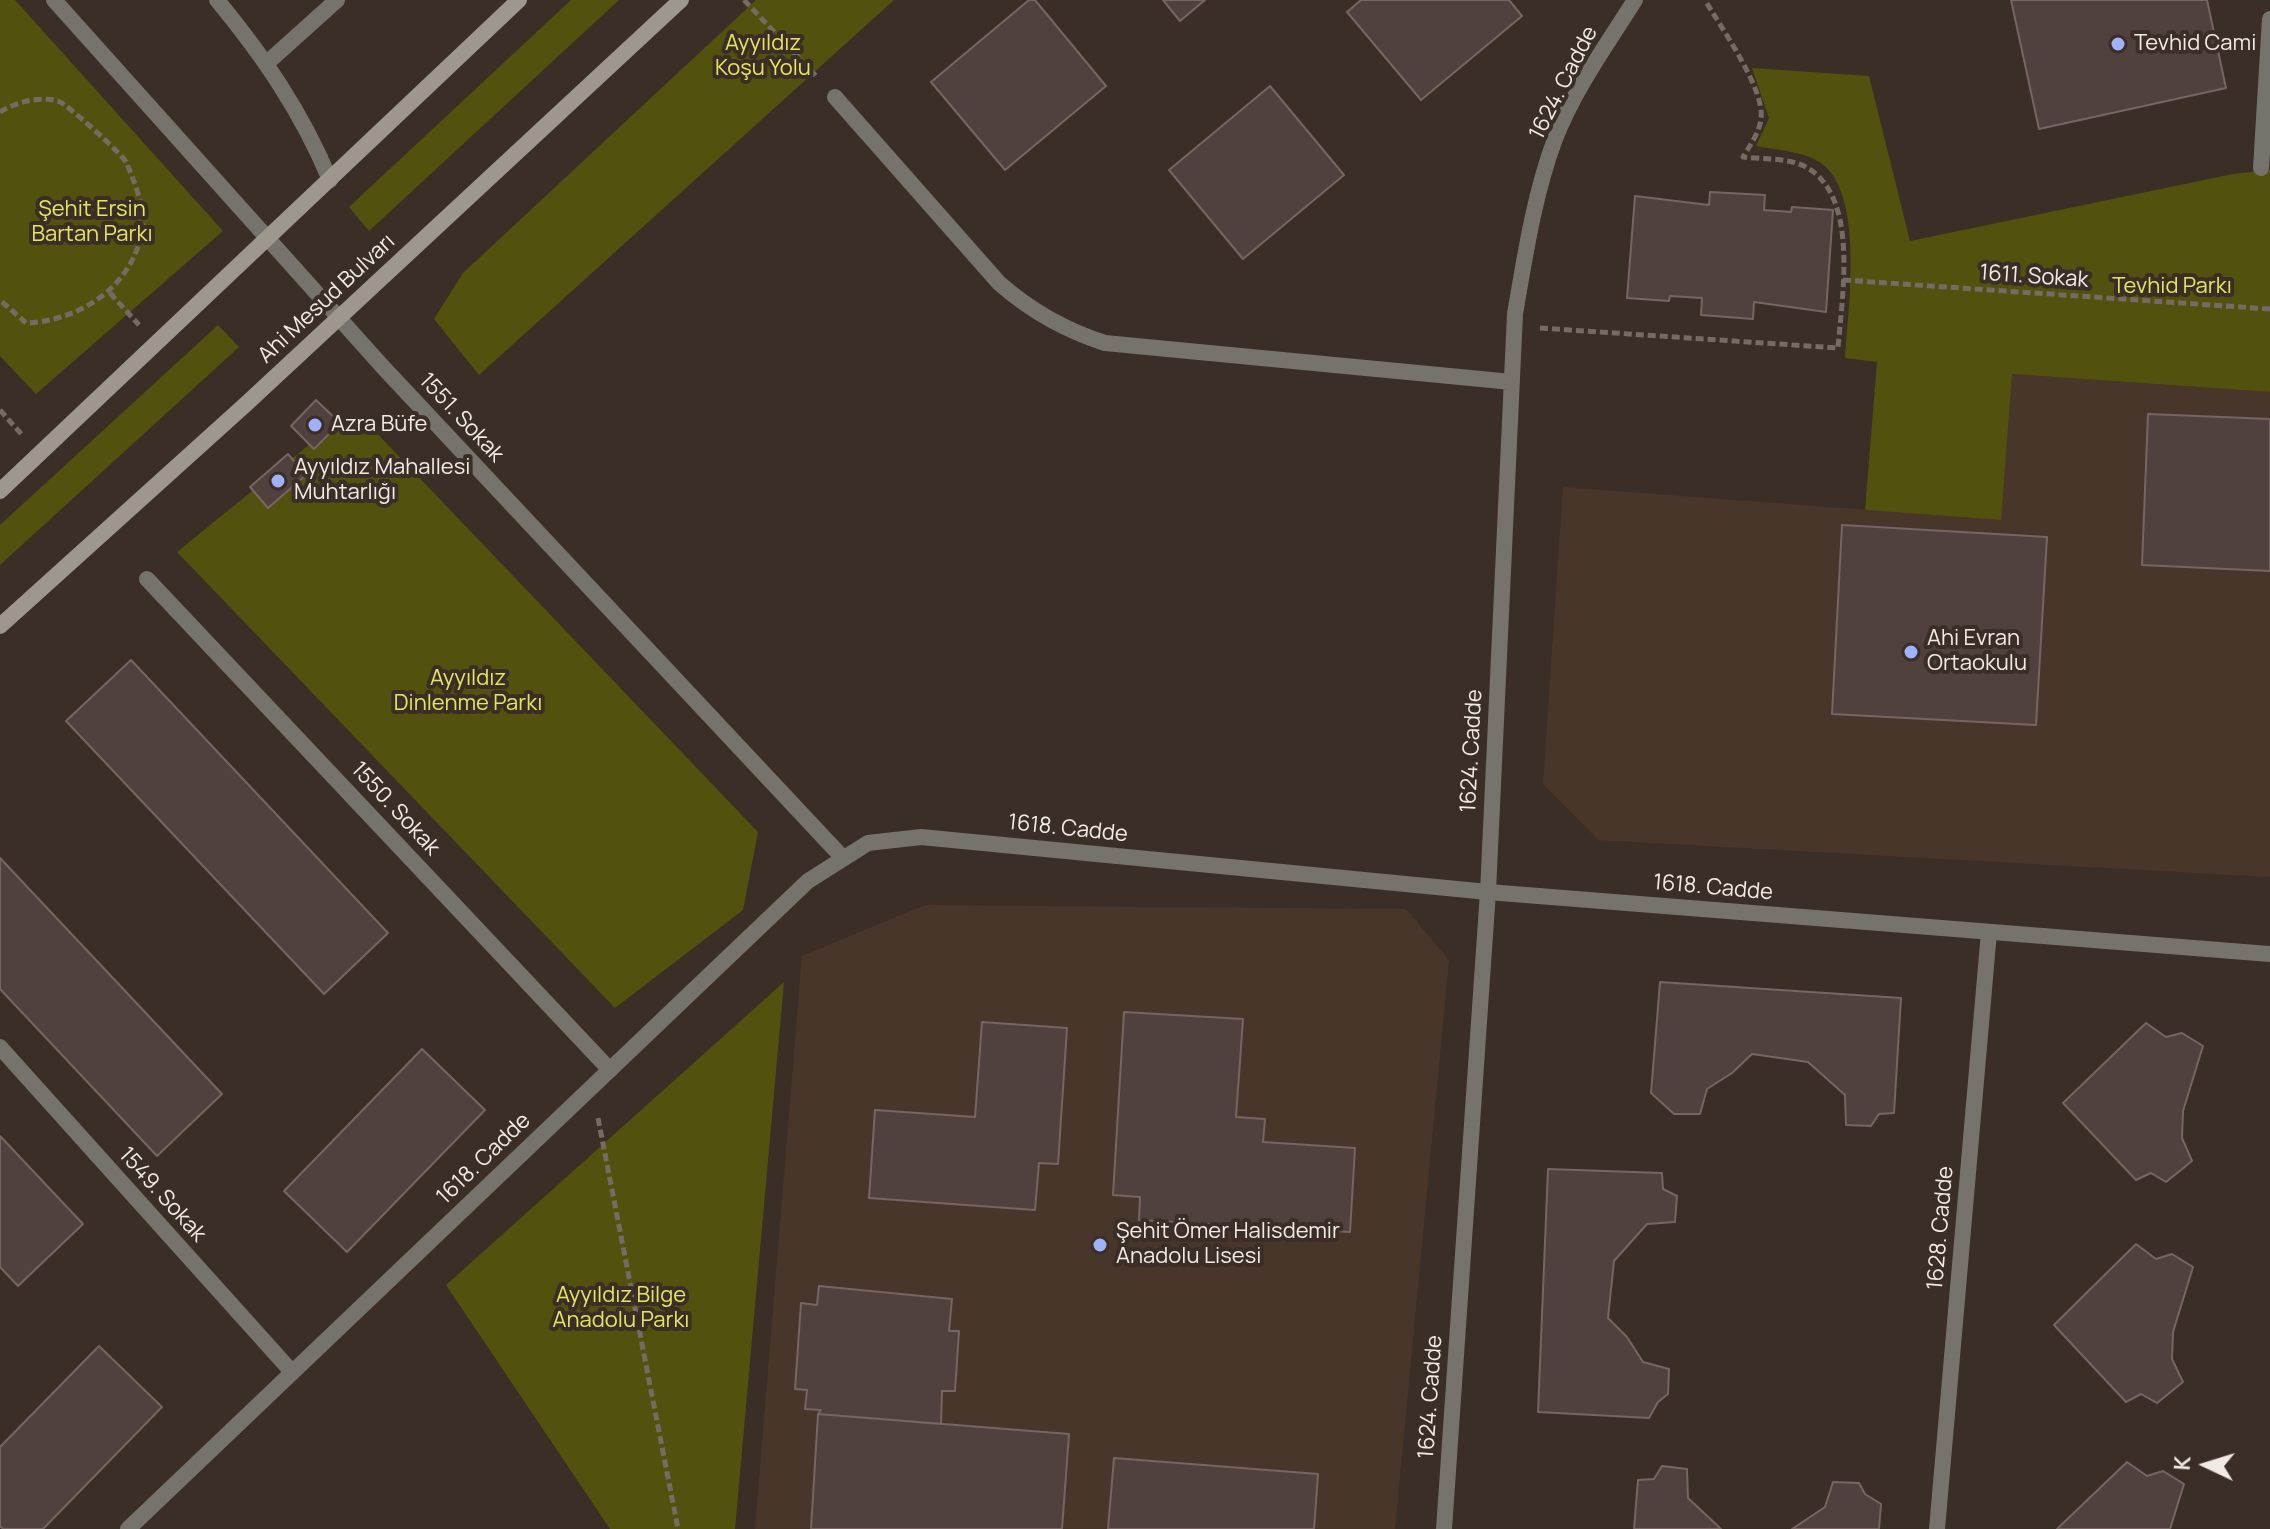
<!DOCTYPE html>
<html>
<head>
<meta charset="utf-8">
<style>
	body { margin:0 }
	#map { position:relative; width:2270px; height:1529px; overflow:hidden; background:#3a2e26; font-family:Manrope,sans-serif }
	canvas { display:block }
	.north { position:absolute; left:2166px; top:1425px; width:80px; height:80px; -webkit-text-stroke:6px #3a2e26; paint-order:stroke; rotate:274deg; font-size:22px; font-weight:700; line-height:32px; text-align:center; color:#f2eae5 }
	.north::after { content:''; display:block; margin:auto; width:28px; height:36px; background:#f2eae5; clip-path:polygon(50% 0,100% 100%,50% 72%,0 100%) }
</style>
</head>
<body>
<div id="map">
<canvas width="2270" height="1529"></canvas>
<div class="north">K</div>
</div>
<script>
const ctx = document.querySelector('canvas').getContext('2d');
ctx.lineJoin = 'round';
function paint(path, color) { ctx.fillStyle = color; ctx.fill(path, 'evenodd'); }
function trace(path, color, width, dash) { ctx.strokeStyle = color; ctx.lineWidth = width; ctx.lineCap = dash ? 'butt' : 'round'; ctx.setLineDash(dash || []); ctx.stroke(path); }
function write(font, color, halo, rows, align = 'center') {
  ctx.font = font + ' Manrope,sans-serif'; ctx.lineWidth = 8; ctx.setLineDash([]); ctx.textBaseline = 'middle'; ctx.strokeStyle = halo; ctx.fillStyle = color; for (const [text, x, y, turn = 0] of rows) {
    ctx.save(); ctx.translate(x, y); ctx.rotate((+turn || 0) * Math.PI / 180); ctx.textAlign = isNaN(turn) ? turn : align; if (halo) ctx.strokeText(text, 0, 0); ctx.fillText(text, 0, 0); ctx.restore();
  }
}
paint(new Path2D(`
	M2011,374L2270,392V877L1598,840L1543,784L1563,487L2000,520Z
	M925,905L1406,909L1449,960L1395,1529H755L802,956Z`), '#49362b');
paint(new Path2D(`
	M0,0H15L223,231L36,394L0,356Z
	M571,0H619L369,231L349,207Z
	M756,0H894L479,375L434,319L463,273Z
	M1752,68L1869,76L1910,241L2233,174L2270,170V392L2012,374L2001,520L1865,510L1877,362L1845,358C1848,311 1865,194 1821,163C1803,151 1776,150 1756,146L1769,118Z
	M218,325L239,347L0,565V525Z
	M367,423L758,832L743,910L615,1008L177,552L332,426Z
	M784,982L735,1529H610L446,1285Z`), '#53510e');
const building = new Path2D(`
	M1029,0H1035L1106,86L1005,170L931,82Z
	M1163,0H1205L1180,21Z
	M1361,0H1509L1522,16L1421,100L1347,12Z
	M2011,0H2207L2226,88L2039,129Z
	M1270,86L1344,175L1243,259L1169,170Z
	M1710,192L1765,195L1764,210L1791,212L1792,207L1833,210L1826,312L1754,302L1753,319L1701,315L1702,298L1670,296L1669,301L1627,298L1635,196L1709,205Z
	M316,400L340,423L314,449L291,426Z
	M2148,414L2270,419V571L2142,565Z
	M288,454L306,475L268,508L250,487Z
	M1842,525L2047,537L2036,725L1832,714Z
	M131,660L388,933L324,994L66,721Z
	M0,858L222,1094L157,1156L0,989Z
	M1660,982L1901,998L1894,1113L1879,1114L1871,1126L1846,1125L1845,1095L1808,1062L1752,1054L1732,1073L1707,1089L1700,1114H1674L1651,1093Z
	M1124,1012L1243,1019L1236,1117L1265,1119L1263,1142L1355,1148L1350,1232L1139,1220L1140,1197L1113,1195Z
	M982,1022L1067,1028L1058,1164L1039,1163L1035,1210L869,1198L875,1110L975,1117Z
	M2146,1023L2166,1037L2182,1033L2203,1046L2183,1111L2182,1138L2192,1161L2166,1182L2151,1173L2136,1180L2063,1103Z
	M422,1049L485,1110L347,1252L284,1191Z
	M0,1136L83,1224L18,1286L0,1267Z
	M1548,1169L1662,1173L1663,1189L1677,1196L1675,1222L1647,1224L1614,1261L1608,1318L1627,1337L1643,1362L1669,1369L1668,1394L1658,1402L1649,1418L1538,1412Z
	M2136,1244L2156,1259L2172,1254L2193,1267L2173,1332L2172,1359L2183,1382L2157,1403L2141,1394L2126,1402L2054,1325Z
	M819,1286L952,1299L949,1331H959L955,1391H942L941,1424L818,1414L821,1410L805,1409L807,1390L795,1389L801,1303L817,1305Z
	M99,1346L162,1407L43,1529H3L0,1526V1447Z
	M818,1414L1069,1434L1062,1529H811Z
	M1114,1458L1318,1474L1314,1529H1108Z
	M2127,1462L2147,1476L2163,1471L2184,1484L2170,1529H2057Z
	M1662,1466L1687,1469L1688,1498L1721,1529H1634L1638,1480L1654,1479Z
	M1833,1482L1859,1483L1865,1494L1881,1504L1879,1529H1792L1825,1507Z`);
paint(building, '#50403e');
trace(building, '#776564', 2);
trace(new Path2D(`
	M744,0L818,78
	M0,112C16,102 40,96 58,101C67,104 121,153 126,162C132,175 144,206 143,221C139,282 83,321 26,323L0,300
	M1843,280L2270,309
	M110,293L139,325
	M1540,328L1838,348C1842,296 1860,194 1804,166C1788,158 1761,159 1743,157C1750,145 1760,132 1761,118C1765,89 1720,26 1705,0
	M0,410L23,436
	M598,1118L678,1529`), '#766b64', 5, [8, 4]);
trace(new Path2D(`
	M217,0C264,57 301,111 330,180
	M268,62L337,0`), '#76726c', 16);
trace(new Path2D(`
	M54,0L382,366L843,858
	M835,97L999,283C1031,311 1064,330 1105,343L1512,382
	M2261,168L2270,19
	M147,579L610,1070
	M0,1047L292,1372
	M1444,1529L1488,892L1515,314C1525,256 1534,195 1555,139C1574,90 1607,44 1635,0
	M1937,1529L1989,932`), '#76726c', 16);
trace(new Path2D(`
	M128,1529L808,881L868,843L921,837L1488,892L2270,954`), '#76726c', 16);
trace(new Path2D(`
	M0,491L519,0
	M0,626L246,404L681,0`), '#9d978e', 16);
for (const [x, y, r, color] of [
	[2118,44,8,"#a1b2fd"],
	[315,425,8,"#a1b2fd"],
	[278,481,8,"#a1b2fd"],
	[1911,652,8,"#a1b2fd"],
	[1100,1245,8,"#a1b2fd"]
]) { const dot = new Path2D(); dot.arc(x, y, r, 0, 2 * Math.PI); ctx.fillStyle = color; ctx.fill(dot); trace(dot, '#3a2e26', 3); }
write('22px', '#e7e55c', '#3a2e26', [
	["Ayyıldız",763,44],
	["Koşu Yolu",763,69],
	["Şehit Ersin",92,210],
	["Bartan Parkı",92,235],
	["Tevhid Parkı",2172,287],
	["Ayyıldız",468,679],
	["Dinlenme Parkı",468,704],
	["Ayyıldız Bilge",621,1296],
	["Anadolu Parkı",621,1321]
]);
write('22px', '#f2eae5', '#3a2e26', [
	["Tevhid Cami",2134,44],
	["Azra Büfe",331,425],
	["Ayyıldız Mahallesi",294,468],
	["Muhtarlığı",294,493],
	["Ahi Evran",1927,639],
	["Ortaokulu",1927,664],
	["Şehit Ömer Halisdemir",1116,1232],
	["Anadolu Lisesi",1116,1257]
], 'left');
write('22px', '#f2eae5', '#3a2e26', [
	["1624. Cadde",1564,83,-63],
	["1611. Sokak",2034,277,4],
	["Ahi Mesud Bulvarı",327,299,-43],
	["1551. Sokak",461,418,47],
	["1624. Cadde",1472,751,-87],
	["1550. Sokak",395,809,47],
	["1618. Cadde",1068,829,6],
	["1618. Cadde",1713,888,5],
	["1618. Cadde",484,1159,-44],
	["1549. Sokak",162,1195,48],
	["1628. Cadde",1941,1228,-85],
	["1624. Cadde",1431,1397,-86]
]);
</script>
</body>
</html>
